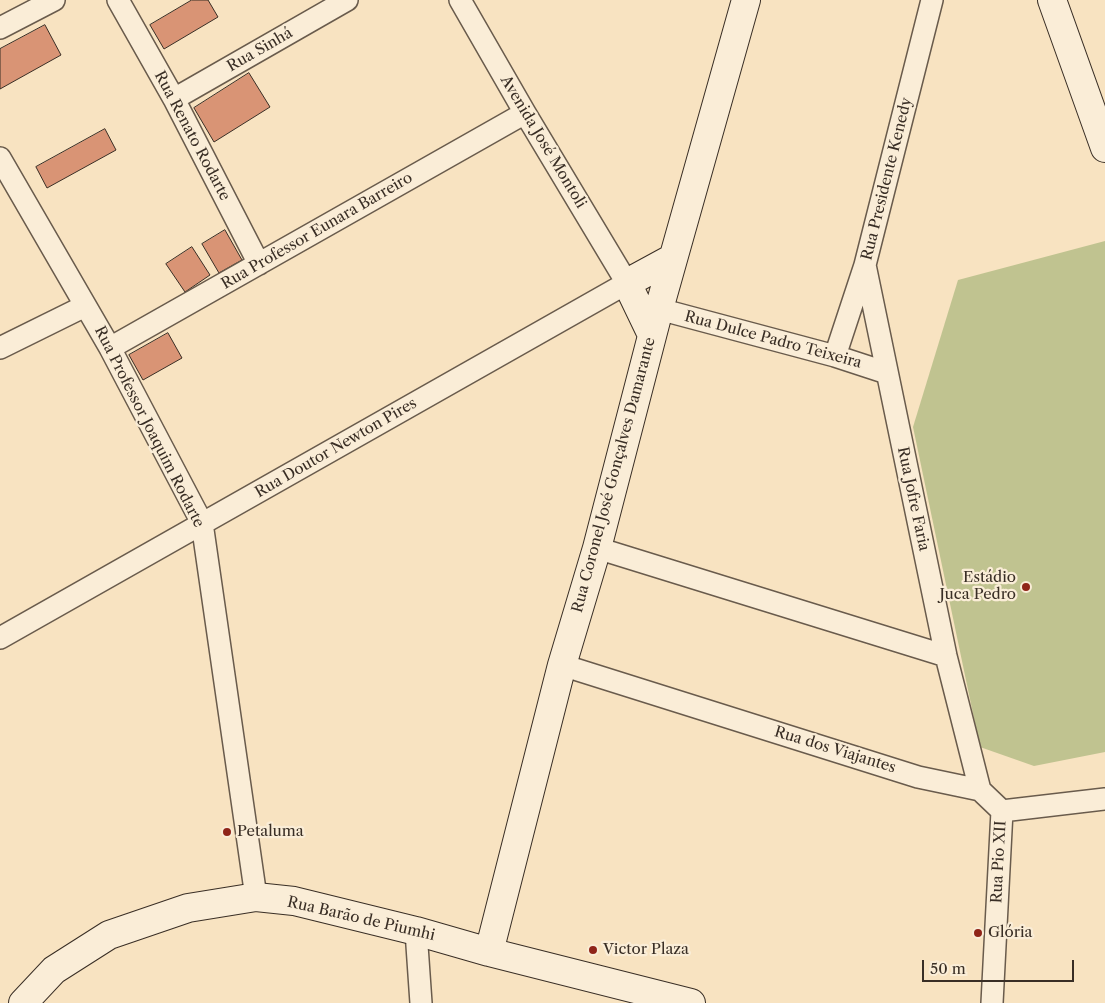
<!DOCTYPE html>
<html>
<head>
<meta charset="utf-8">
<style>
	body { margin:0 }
	#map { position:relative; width:1105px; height:1003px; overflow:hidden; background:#f8e3c1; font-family:"Libre Caslon Text",serif }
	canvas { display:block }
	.scale { position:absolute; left:922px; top:960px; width:152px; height:22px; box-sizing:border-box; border:2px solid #392e25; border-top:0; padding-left:6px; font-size:15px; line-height:18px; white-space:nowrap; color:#392e25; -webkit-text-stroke:4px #faedd7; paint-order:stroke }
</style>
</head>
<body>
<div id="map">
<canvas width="1105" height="1003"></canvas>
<div class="scale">50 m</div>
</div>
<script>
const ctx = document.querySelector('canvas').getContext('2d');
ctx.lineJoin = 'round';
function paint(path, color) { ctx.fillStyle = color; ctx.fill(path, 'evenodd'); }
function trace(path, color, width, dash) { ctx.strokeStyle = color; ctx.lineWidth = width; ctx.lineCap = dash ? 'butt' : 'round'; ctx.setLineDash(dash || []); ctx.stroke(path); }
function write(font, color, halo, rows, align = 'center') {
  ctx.font = font + ' "Libre Caslon Text",serif'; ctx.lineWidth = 4.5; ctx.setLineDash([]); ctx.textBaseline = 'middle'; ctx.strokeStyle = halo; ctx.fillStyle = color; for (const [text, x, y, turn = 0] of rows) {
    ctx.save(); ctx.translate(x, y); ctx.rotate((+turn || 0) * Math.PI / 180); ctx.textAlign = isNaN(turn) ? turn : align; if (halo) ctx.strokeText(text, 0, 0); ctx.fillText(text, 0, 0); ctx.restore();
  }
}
paint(new Path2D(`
	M1105,241V752L1034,766L980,747L913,427L958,280Z`), '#c0c390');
const building = new Path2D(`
	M192,0H208L218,17L164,49L150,25Z
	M45,25L61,55L0,89V49Z
	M249,73L270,107L214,142L194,108Z
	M105,129L116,150L47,188L36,167Z
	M225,230L242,260L219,273L202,244Z
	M192,247L210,275L185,292L166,264Z
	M168,333L182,358L143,380L129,355Z`);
paint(building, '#d99475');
trace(building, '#392e25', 1);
const minor = new Path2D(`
	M118,0L174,99L259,264
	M0,28L54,0
	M174,99L347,0
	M0,158L110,348L202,523L256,897
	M865,265L946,656L980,790
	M659,309L835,356L887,373
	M0,348L85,306
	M110,348L525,113
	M835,356L865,265L932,0
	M597,548L946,656
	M0,638L627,283L525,113L460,0
	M562,665L918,777L980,790L1002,811
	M1002,811L1105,799
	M416,931L421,1003
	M992,1003L1002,811`);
const secondary = new Path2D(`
	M1052,0L1105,148
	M652,335L627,283L673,258
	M489,952L562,665L597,548L659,309L746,0
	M23,1003L54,970L109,935L188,908L256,897L294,901L416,931L489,952L691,1003`);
trace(minor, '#695b4c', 24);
trace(secondary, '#392e25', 30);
trace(minor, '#faedd7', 21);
trace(secondary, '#faedd7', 28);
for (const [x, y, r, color] of [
	[1026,587,5,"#8f2418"],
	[227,832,5,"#8f2418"],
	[978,933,5,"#8f2418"],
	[593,950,5,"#8f2418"]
]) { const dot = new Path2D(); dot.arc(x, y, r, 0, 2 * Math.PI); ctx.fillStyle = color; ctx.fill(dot); trace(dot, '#faedd7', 2); }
write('15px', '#392e25', '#faedd7', [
	["Rua Sinhá",260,50,-30],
	["Rua Renato Rodarte",192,136,62],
	["Avenida José Montoli",543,142,59],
	["Rua Presidente Kenedy",887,179,-76],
	["Rua Professor Eunara Barreiro",317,231,-30],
	["Rua Dulce Padro Teixeira",773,340,15],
	["Rua Professor Joaquim Rodarte",149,427,63],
	["Rua Doutor Newton Pires",336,448,-30],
	["Rua Coronel José Gonçalves Damarante",614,475,-75],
	["Rua Jofre Faria",913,499,78],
	["Rua dos Viajantes",835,750,17],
	["Rua Pio XII",999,862,-87],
	["Rua Barão de Piumhi",361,919,13]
]);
write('15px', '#392e25', '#faedd7', [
	["Estádio",1016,578,"right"],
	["Juca Pedro",1016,595,"right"],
	["Petaluma",237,832],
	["Glória",988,933],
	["Victor Plaza",603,950]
], 'left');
</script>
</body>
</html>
